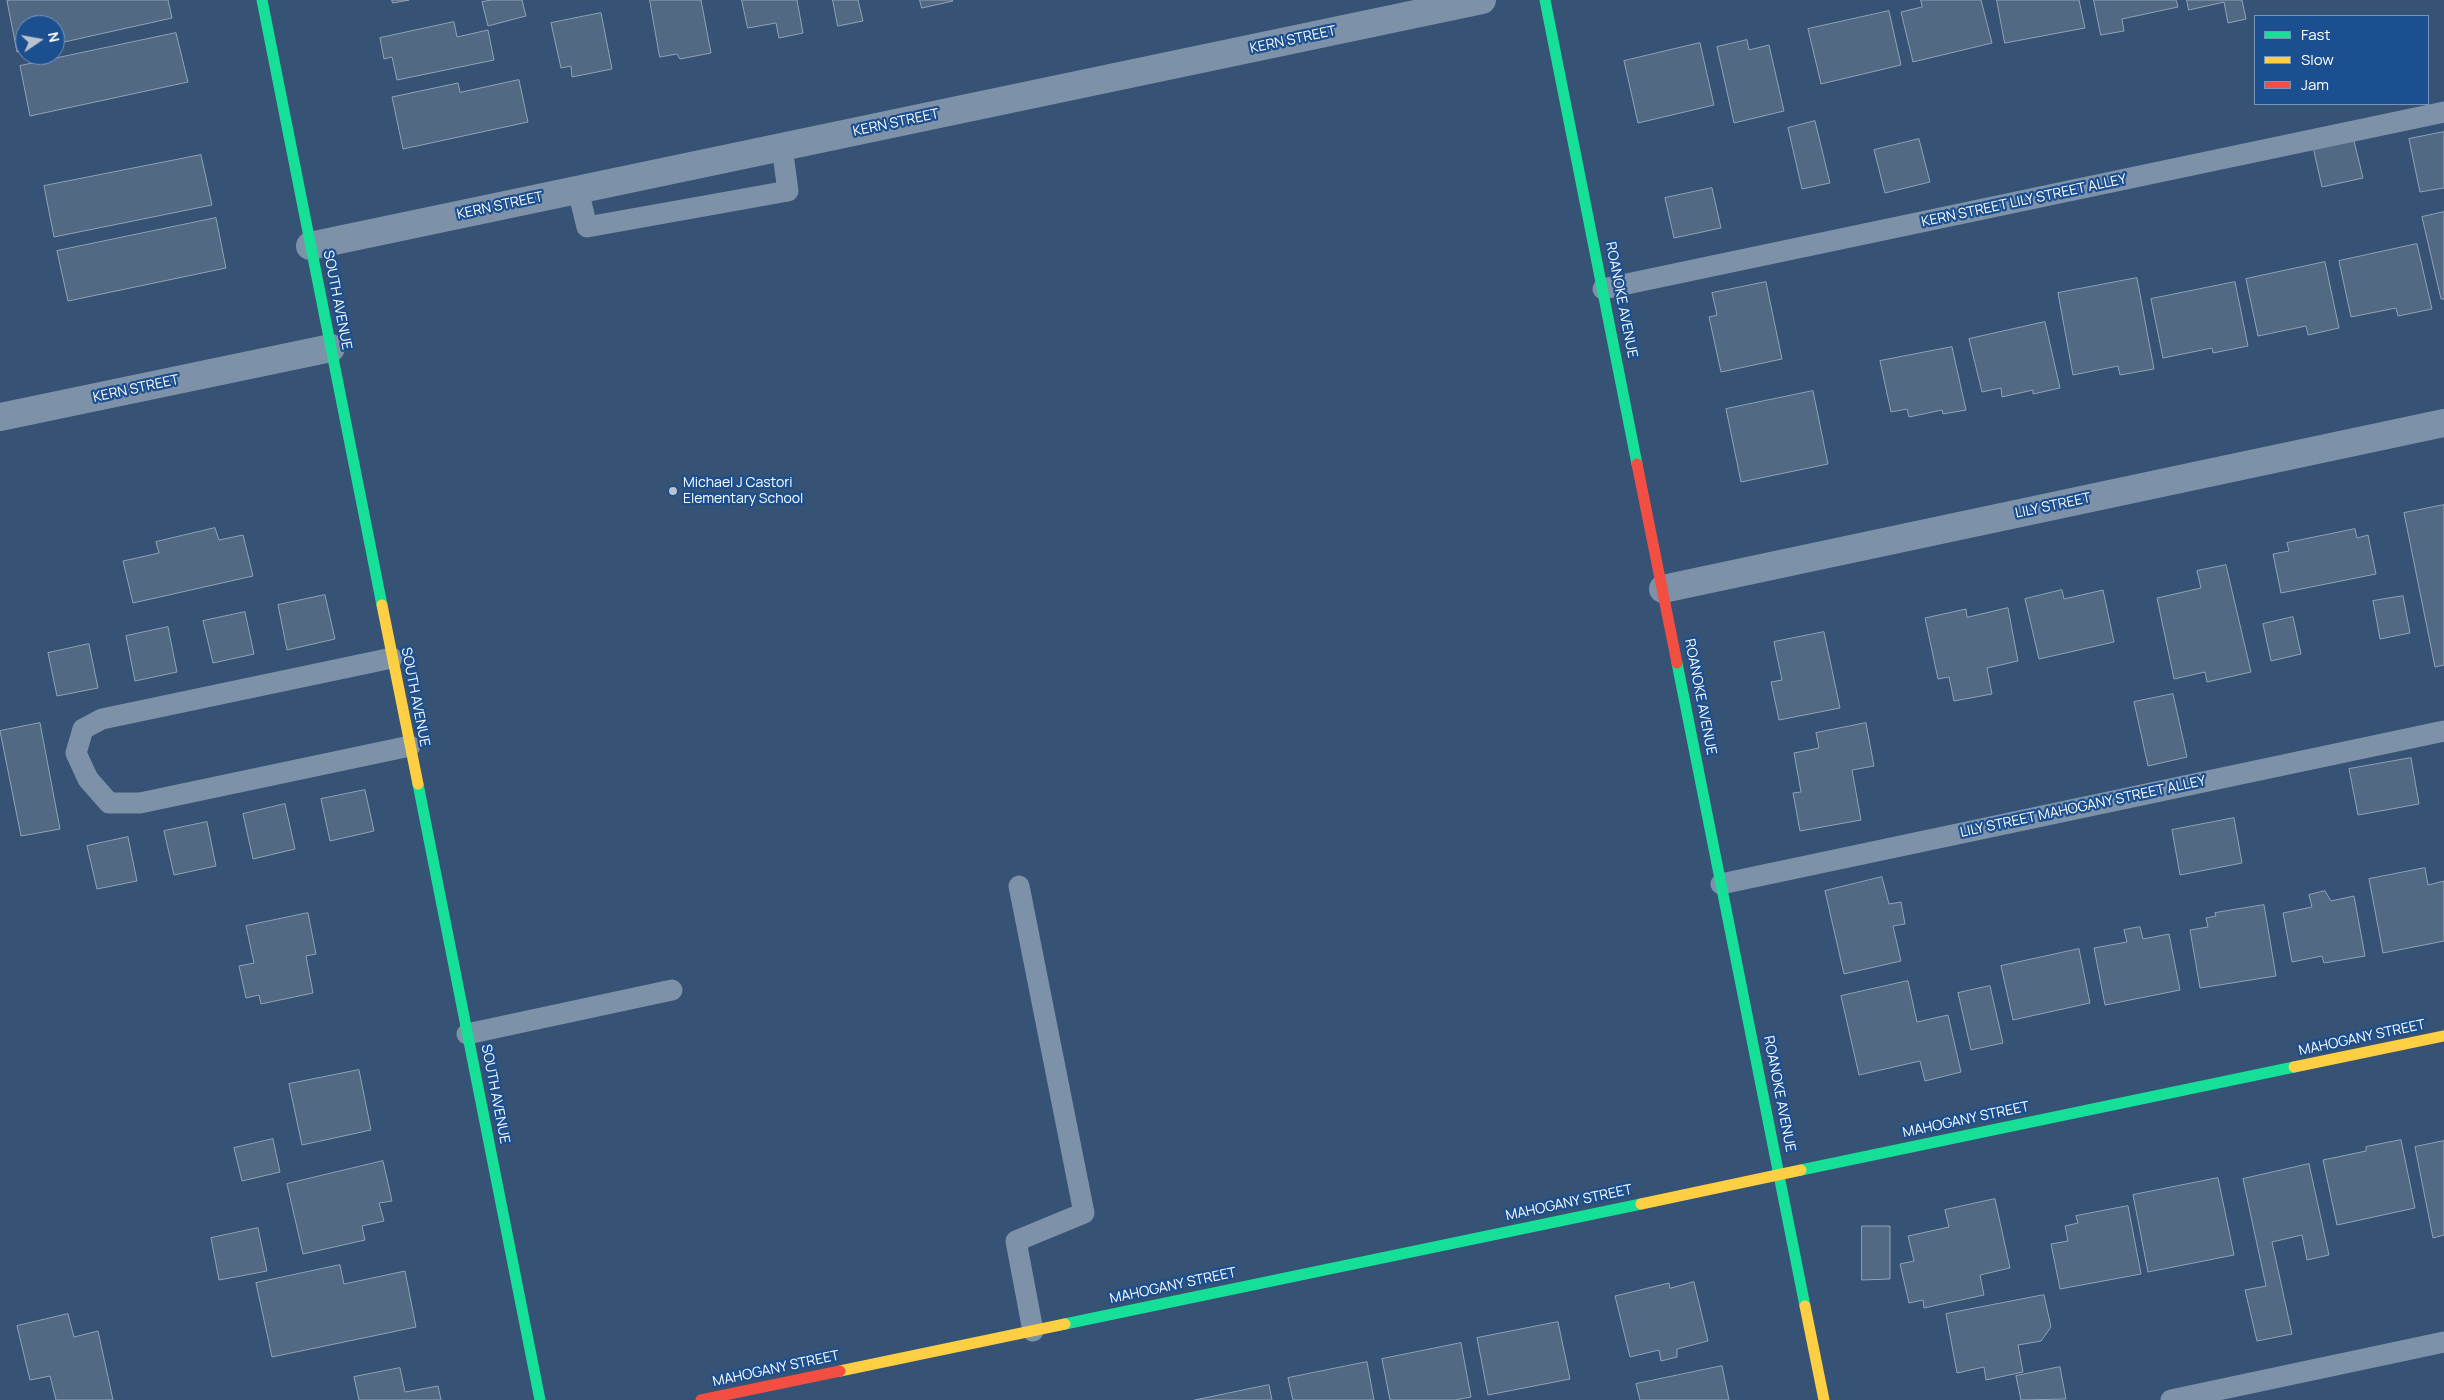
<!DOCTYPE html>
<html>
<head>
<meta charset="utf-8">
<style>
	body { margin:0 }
	#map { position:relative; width:2444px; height:1400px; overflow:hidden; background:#365274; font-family:Manrope,sans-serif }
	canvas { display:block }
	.legend { position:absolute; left:2254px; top:15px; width:175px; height:90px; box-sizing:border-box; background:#1b4f8f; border:1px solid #7695bc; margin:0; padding:6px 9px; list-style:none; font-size:15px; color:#fff }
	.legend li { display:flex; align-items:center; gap:10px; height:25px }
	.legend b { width:25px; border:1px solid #7695bc }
	.north { position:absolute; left:15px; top:15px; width:50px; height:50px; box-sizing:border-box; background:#1b4f8f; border:1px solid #7695bc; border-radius:50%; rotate:78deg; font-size:14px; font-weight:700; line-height:20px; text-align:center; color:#fff }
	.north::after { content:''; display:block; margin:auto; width:18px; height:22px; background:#b9c2ce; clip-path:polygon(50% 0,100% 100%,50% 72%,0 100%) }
</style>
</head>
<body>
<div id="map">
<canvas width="2444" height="1400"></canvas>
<ul class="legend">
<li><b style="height:6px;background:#16e098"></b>Fast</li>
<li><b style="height:6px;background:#ffcf43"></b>Slow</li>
<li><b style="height:6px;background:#f24e42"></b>Jam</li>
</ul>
<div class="north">N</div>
</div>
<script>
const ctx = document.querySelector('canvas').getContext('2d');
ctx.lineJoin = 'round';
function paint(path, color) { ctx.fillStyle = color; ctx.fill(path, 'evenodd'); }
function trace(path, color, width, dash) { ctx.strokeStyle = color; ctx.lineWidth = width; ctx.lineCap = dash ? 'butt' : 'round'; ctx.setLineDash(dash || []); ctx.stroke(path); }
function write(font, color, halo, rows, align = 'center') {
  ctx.font = font + ' Manrope,sans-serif'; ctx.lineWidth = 4.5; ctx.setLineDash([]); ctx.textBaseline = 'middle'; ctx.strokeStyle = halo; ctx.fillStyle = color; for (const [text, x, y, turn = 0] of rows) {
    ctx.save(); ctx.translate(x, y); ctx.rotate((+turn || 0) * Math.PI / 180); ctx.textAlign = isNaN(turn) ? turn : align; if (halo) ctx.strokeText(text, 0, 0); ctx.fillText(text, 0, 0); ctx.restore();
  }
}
const building = new Path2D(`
	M12,0H168L172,18L55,44V25H25V50L17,52L7,1Z
	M392,0H409L393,3Z
	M492,0H522L526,16L488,26L482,2Z
	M650,0H701L711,53L680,59L677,54L660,57Z
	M742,0H797L803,33L779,38L776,23L748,28Z
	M833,0H858L863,21L838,26Z
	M920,0H952L953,1L922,8Z
	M1921,0H1981L1992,43L1913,62L1901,12L1922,7Z
	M1997,0H2079L2085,28L2005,43Z
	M2094,0H2176L2178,7L2122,19L2124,31L2101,35Z
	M2187,0H2242L2246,19L2228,23L2224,2L2189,10Z
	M1889,11L1901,65L1821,84L1808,29Z
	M601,13L612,69L572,77L571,66L561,68L551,23Z
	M454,22L457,37L488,30L494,60L397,80L392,57L384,59L380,38Z
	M176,33L188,82L30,116L20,66Z
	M1747,40L1749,50L1769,45L1784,111L1734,123L1717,47Z
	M1700,43L1714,105L1638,123L1624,61Z
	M519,80L528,122L403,149L392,97L458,83L460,92Z
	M1815,121L1830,183L1802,189L1788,128Z
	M2444,132V188L2420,192L2409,139Z
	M2353,137L2363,178L2322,187L2313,147Z
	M1919,139L1930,182L1885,193L1874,150Z
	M201,155L212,205L54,237L44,186Z
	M1712,188L1721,228L1674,238L1665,198Z
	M2444,212V299H2441L2422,217Z
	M216,218L226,268L68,301L57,251Z
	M2417,244L2432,309L2398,316L2396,308L2351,317L2339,261Z
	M2325,262L2339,328L2308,335L2306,326L2258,336L2246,279Z
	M2137,278L2154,369L2120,375L2118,366L2073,375L2058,293Z
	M1766,282L1782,359L1721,372L1709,317L1717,315L1712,293Z
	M2235,282L2248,346L2213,353L2212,348L2163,358L2151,299Z
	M2045,322L2060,388L2033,394V390L2002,397L2001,388L1982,392L1969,339Z
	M1952,347L1966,410L1943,414L1942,410L1909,417L1907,409L1891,412L1880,361Z
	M1813,391L1828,464L1741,482L1726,409Z
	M2444,505V665L2435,667L2404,513Z
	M215,528L219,540L243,535L253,576L133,603L123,561L159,553L156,542Z
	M2355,529L2357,538L2368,535L2376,574L2281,593L2273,554L2289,551L2287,543Z
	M2226,565L2251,672L2207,682L2205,672L2174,679L2157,598L2201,588L2197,571Z
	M2062,590L2064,599L2103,590L2114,642L2039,659L2025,599Z
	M325,595L335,639L287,650L278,605Z
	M2403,596L2410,633L2380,639L2373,601Z
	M2008,608L2018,661L1987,668L1992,694L1954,701L1949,677L1938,679L1925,618L1966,609L1967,617Z
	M245,612L254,654L213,663L203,621Z
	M2293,617L2301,654L2271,661L2263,624Z
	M168,627L177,672L135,681L126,636Z
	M1824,632L1840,708L1779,720L1771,682L1782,680L1774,642Z
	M89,644L98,688L57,696L48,653Z
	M2173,694L2187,757L2148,766L2134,702Z
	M40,723L60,829L21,836L0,731Z
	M1866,723L1874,766L1852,770L1861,820L1800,831L1793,793L1801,792L1794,753L1819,748L1816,733Z
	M2411,758L2419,804L2358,815L2349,769Z
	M365,790L374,831L330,841L321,799Z
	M285,804L295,849L253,859L243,814Z
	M2234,818L2242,863L2180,875L2172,830Z
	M207,822L216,866L174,875L164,831Z
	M128,837L137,881L97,889L87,846Z
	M2425,868L2428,885L2444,881V941L2383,953L2369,879Z
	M1882,877L1889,904L1901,902L1905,924L1893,926L1901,961L1844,974L1825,891Z
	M2325,891L2331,901L2354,896L2365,956L2324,963L2322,956L2292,962L2283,913L2312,907L2309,895Z
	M2264,905L2276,976L2200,988L2190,930L2208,927L2206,918L2216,916L2215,913Z
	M308,913L316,954L306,956L313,993L261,1004L259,995L246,998L239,966L254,963L246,926Z
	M2140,927L2143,939L2169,934L2180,990L2105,1005L2094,948L2127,942L2124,930Z
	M2079,949L2090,1003L2013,1020L2001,966Z
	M1908,981L1917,1022L1948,1015L1961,1072L1925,1081L1920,1061L1859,1075L1841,996Z
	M1990,986L2003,1043L1971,1050L1958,993Z
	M359,1070L371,1130L302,1145L289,1084Z
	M273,1139L280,1172L242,1181L234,1148Z
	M2401,1140L2415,1208L2337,1225L2323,1160L2366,1151V1147Z
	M2444,1141V1235L2433,1238L2415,1147Z
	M383,1161L392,1201L379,1203L384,1221L362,1226L365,1240L303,1254L287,1184Z
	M2309,1164L2329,1255L2307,1260L2302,1235L2272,1242L2292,1334L2257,1341L2245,1290L2266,1286L2243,1179Z
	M2218,1178L2234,1255L2148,1272L2133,1195Z
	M1995,1199L2010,1268L1980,1275L1984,1295L1924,1308L1923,1300L1909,1303L1900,1264L1914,1261L1908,1236L1949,1227L1945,1210Z
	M2128,1206L2141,1274L2060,1289L2051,1244L2068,1241L2065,1226L2078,1223L2076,1216Z
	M1862,1226H1890V1279L1862,1280Z
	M258,1228L267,1271L219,1280L211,1238Z
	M340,1265L344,1284L405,1271L416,1327L272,1357L256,1283Z
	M1694,1282L1708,1341L1677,1349V1357L1661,1361L1659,1350L1630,1357L1615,1296L1669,1283L1670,1288Z
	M2044,1295L2051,1327L2041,1341L2018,1345L2023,1372L1986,1380L1984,1367L1957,1373L1946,1314Z
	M68,1314L74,1337L98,1331L113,1400H56L50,1376L30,1380L17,1326Z
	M1558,1322L1570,1379L1488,1395L1477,1338Z
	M1461,1343L1471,1397L1455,1400H1390L1382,1359Z
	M1367,1362L1374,1400H1293L1288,1378Z
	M1722,1366L1729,1400H1640L1636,1384Z
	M2060,1367L2066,1399L2021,1400L2016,1376Z
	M400,1368L405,1392L438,1386L441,1400H359L354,1377Z
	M1269,1385L1272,1400H1195Z`);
paint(building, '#526984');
trace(building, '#92a2b6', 1);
trace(new Path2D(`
	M578,190L587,227L788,191L782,147
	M1603,289L2444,112
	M392,658L102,719L83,729L76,753L88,779L109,803H140L410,746
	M1721,884L2444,731
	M1019,886L1084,1213L1016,1241L1033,1331
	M467,1034L672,990
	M2171,1400L2444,1342`), '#7d92a8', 21);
trace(new Path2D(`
	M310,246L1482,0
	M0,417L331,348
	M1663,589L2444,423`), '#7d92a8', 28);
trace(new Path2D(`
	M262,0L382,605
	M1545,0L1637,464
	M1677,663L1805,1306
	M418,784L540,1400
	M1801,1170L2294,1067
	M1065,1324L1641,1204`), '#16e098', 11);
trace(new Path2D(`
	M382,605L418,784
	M2294,1067L2444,1036
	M1641,1204L1801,1170
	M1805,1306L1824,1400
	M840,1371L1065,1324`), '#ffcf43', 11);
trace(new Path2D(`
	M1637,464L1677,663
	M701,1400L840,1371`), '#f24e42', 11);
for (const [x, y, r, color] of [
	[673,491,5,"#b9c2ce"]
]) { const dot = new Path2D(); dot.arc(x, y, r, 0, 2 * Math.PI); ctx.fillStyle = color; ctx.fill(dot); trace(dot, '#1b4f8f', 2); }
write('14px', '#fff', '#1b4f8f', [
	["KERN STREET",1293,40,-12],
	["KERN STREET",896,123,-12],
	["KERN STREET LILY STREET ALLEY",2024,201,-12],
	["KERN STREET",500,206,-12],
	["SOUTH AVENUE",337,300,79],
	["ROANOKE AVENUE",1621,300,79],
	["KERN STREET",136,389,-12],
	["LILY STREET",2053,506,-12],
	["SOUTH AVENUE",415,697,79],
	["ROANOKE AVENUE",1700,697,79],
	["LILY STREET MAHOGANY STREET ALLEY",2083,807,-12],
	["MAHOGANY STREET",2362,1038,-12],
	["SOUTH AVENUE",495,1094,79],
	["ROANOKE AVENUE",1779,1094,79],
	["MAHOGANY STREET",1966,1120,-12],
	["MAHOGANY STREET",1569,1203,-12],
	["MAHOGANY STREET",1173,1286,-12],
	["MAHOGANY STREET",776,1369,-12]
]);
write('14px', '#fff', '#1b4f8f', [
	["Michael J Castori",683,483],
	["Elementary School",683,499]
], 'left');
</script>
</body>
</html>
